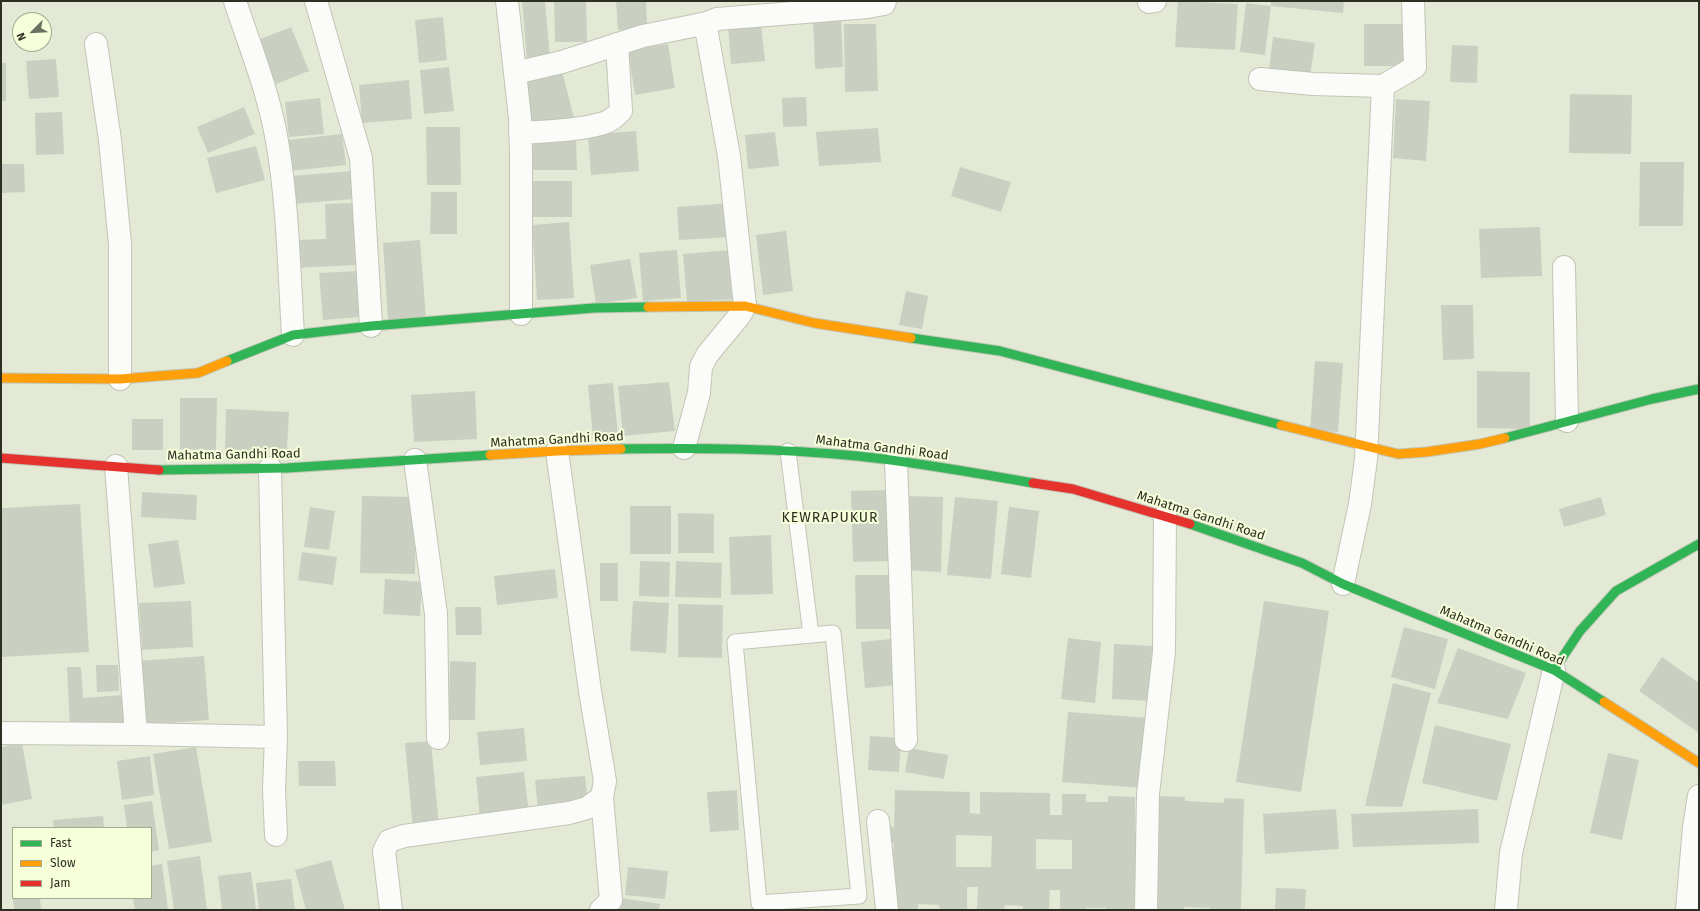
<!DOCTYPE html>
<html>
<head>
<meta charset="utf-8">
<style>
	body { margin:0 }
	#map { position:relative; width:1700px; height:911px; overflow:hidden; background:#e4e9d5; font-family:"Fira Sans",sans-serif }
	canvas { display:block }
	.frame { position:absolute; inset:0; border:2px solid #2c2f21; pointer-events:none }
	.legend { position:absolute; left:12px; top:827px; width:140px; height:72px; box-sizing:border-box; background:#f6feda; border:1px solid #a5ab90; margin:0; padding:5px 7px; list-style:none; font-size:12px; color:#2c2f21 }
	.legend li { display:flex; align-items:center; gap:8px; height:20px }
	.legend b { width:20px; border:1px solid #a5ab90 }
	.north { position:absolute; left:12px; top:12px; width:40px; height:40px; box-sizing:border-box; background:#f6feda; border:1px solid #a5ab90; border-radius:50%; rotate:246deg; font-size:11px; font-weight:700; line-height:16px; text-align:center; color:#2c2f21 }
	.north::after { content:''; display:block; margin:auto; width:14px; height:18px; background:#6c7060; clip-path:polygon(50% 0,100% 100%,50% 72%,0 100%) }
</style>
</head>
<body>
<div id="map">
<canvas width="1700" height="911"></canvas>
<div class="frame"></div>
<ul class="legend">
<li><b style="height:5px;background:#30b455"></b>Fast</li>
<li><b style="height:5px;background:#ff9f0a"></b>Slow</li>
<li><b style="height:5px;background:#e5322d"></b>Jam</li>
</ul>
<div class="north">N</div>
</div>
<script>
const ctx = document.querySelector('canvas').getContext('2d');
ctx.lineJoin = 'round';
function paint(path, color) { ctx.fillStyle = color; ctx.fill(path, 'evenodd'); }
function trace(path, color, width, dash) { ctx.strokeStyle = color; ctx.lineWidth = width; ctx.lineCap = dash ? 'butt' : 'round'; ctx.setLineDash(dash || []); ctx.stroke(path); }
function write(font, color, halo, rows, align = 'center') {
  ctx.font = font + ' "Fira Sans",sans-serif'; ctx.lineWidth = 4; ctx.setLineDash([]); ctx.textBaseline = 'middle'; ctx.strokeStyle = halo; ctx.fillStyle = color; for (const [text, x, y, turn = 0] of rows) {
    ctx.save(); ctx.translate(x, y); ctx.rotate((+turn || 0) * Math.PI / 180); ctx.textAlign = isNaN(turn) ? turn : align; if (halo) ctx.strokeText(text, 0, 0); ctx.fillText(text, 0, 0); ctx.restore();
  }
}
paint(new Path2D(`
	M522,1H545L550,58L527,60Z
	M554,1H586L587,42H555Z
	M616,1H646L647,28L618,30Z
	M1178,1L1238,4L1235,50L1175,47Z
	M1271,1H1344L1343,13L1271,6Z
	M1246,3L1271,6L1265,55L1240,52Z
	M443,17L447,60L419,63L415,20Z
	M841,18L843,67L815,69L813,19Z
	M761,24L765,61L731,64L728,27Z
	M844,24H876L878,91L845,92Z
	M1364,24H1409V66H1364Z
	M291,27L309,71L276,84L258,40Z
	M1273,37L1315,43L1310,76L1269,70Z
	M668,44L675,88L635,95L628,50Z
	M1452,45L1478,46L1477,83L1450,82Z
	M56,59L59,97L29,99L26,61Z
	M1,63H6V101H1Z
	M449,67L454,111L424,114L420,70Z
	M562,71L574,118L530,128L519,81Z
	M409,80L412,119L362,123L359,85Z
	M1570,94L1632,95L1631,154L1569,153Z
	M806,97L807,126L783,127L782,98Z
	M320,98L324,134L289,137L285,102Z
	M1396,99L1430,101L1426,161L1393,158Z
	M244,107L255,134L208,153L197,127Z
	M62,112L64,154L36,155L35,113Z
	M426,127H460L461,185H427Z
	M878,128L881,162L819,166L816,132Z
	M636,131L639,171L591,175L588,135Z
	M775,132L779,166L748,169L745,135Z
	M342,134L346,165L290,171L287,140Z
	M532,134H576L577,170H531Z
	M256,146L265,180L216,193L207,158Z
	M1640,162H1684L1683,226H1639Z
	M1,164H24L25,192L1,193Z
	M960,167L1011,182L1001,212L951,196Z
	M352,171L354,199L293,204L290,176Z
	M532,181H572V217H533Z
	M431,192H457V234H430Z
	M354,203L357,265L294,268L292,240L326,239L325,204Z
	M730,203L732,237L679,240L677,207Z
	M569,222L574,298L537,300L532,225Z
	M1540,227L1542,276L1481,278L1479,229Z
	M786,231L793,291L763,295L756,235Z
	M420,240L426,318L388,320L383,243Z
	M677,250L681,298L643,301L639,253Z
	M730,250L734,299L687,302L683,254Z
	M630,259L637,298L596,304L590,265Z
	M357,271L360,317L323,320L319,273Z
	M906,291L928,296L922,329L899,325Z
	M1441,305H1473L1474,359L1443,360Z
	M1315,361L1343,363L1338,432L1310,430Z
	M1477,371L1530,372V429L1477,428Z
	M669,382L675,431L623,436L618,386Z
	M613,383L618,436L593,438L588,385Z
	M475,391L477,439L414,442L411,395Z
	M180,398H217L216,450L180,449Z
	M226,409L289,412L287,449L258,448L257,455L225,453Z
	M132,419H163V450H132Z
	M888,490L890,561L853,562L851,491Z
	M142,492L197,495L196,520L141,517Z
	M362,496L416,497L415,574L360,573Z
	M906,496L943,497L941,572L903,570Z
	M955,497L998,501L991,579L947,575Z
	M1601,497L1606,515L1564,527L1559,509Z
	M80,504L89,652L1,657V508Z
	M630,506H671V554H630Z
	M310,507L335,511L329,550L304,547Z
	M1009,507L1039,511L1031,578L1001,574Z
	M678,513L714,514V553H678Z
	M771,535L773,594L731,595L729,537Z
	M178,540L185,584L154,588L148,544Z
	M302,552L337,557L333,585L298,580Z
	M640,561L670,562L669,597L639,596Z
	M676,561L722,563L721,598L675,597Z
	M600,563H618V601H600Z
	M555,569L558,598L497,605L494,576Z
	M855,575H892V629H856Z
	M385,579L422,582L420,616L383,614Z
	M191,601L193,647L142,650L139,603Z
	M633,601L669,603L666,653L630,651Z
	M1264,601L1329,611L1301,792L1236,782Z
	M678,604L723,605L722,658L678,657Z
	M455,607H481L482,635H456Z
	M1404,627L1448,639L1435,689L1391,677Z
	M1068,638L1101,642L1095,703L1061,699Z
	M892,639L896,685L865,688L861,642Z
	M1114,644L1152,646L1150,701L1112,699Z
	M1458,648L1526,673L1508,719L1437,703Z
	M204,656L209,720L144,725L138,661Z
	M1662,657L1699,683V733L1639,691Z
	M450,661L476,662L475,720H449Z
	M96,665H118L119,691L97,692Z
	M67,667H81L83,698L122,695L124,724L70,727Z
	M1393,683L1431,693L1402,807L1365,806Z
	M1068,712L1150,718L1145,788L1062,782Z
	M1435,725L1511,744L1497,801L1422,783Z
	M524,728L527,761L480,765L477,732Z
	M870,736L901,738L899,772L868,770Z
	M431,741L439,827L413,830L405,743Z
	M22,743L32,799L1,805V747Z
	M196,747L212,842L169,849L153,754Z
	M909,748L948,755L944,779L905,772Z
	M1608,753L1639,760L1622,840L1590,833Z
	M150,756L154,795L122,800L117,761Z
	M298,761H335L336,786H299Z
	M524,772L529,814L480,819L476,777Z
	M585,776L588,805L538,809L535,780Z
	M737,790L739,830L710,832L707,792Z
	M895,790L970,792V813L980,814V792L1050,793V815H1062V794H1086V802H1108V796L1135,797V833H1140L1139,853H1135V861L1139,860V878H1135L1134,910H1105L1106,908H1086V910H1060V890H1050L1049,910H1023V906L1005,905L1004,910H977L978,887H967V910H940L939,905L918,904V910L893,909L888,855H893L894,843H888V826L894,827ZM956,835L992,836L991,867H956ZM1036,839L1072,840V869H1036Z
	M1158,796L1185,797V801L1224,803V798L1244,799L1241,910H1210V908L1184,907V910H1155Z
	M152,801L159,850L151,852V828H127L124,805Z
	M1336,809L1339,849L1265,854L1263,814Z
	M1478,809L1479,843L1353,847L1351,814Z
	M103,816L104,828H54L53,820Z
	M200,856L207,910H174L167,861Z
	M331,860L345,910H306L295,870Z
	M162,864L168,910H135L133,898H151V866Z
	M628,867L668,871L665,899L625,895Z
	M251,872L256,910H222L218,876Z
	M291,879L295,910H259L256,883Z
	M1276,888L1306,889L1305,910H1275Z
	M13,898H40L41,910H14Z
	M622,898L660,904L659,910H620Z`), '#c9d0c1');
const lane = new Path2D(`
	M788,451L811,635L833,633L859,896L759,903L735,642L811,635`);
const street = new Path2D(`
	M235,1C250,47 269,93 277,141C288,204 289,270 293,335
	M316,1L361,158L371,326
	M507,1L520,118L521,153V314
	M1149,2L1155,1
	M96,44L110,140L120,244V379
	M515,73L562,62L643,36L707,23
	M1260,79L1313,84L1383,86L1415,67L1413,1
	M520,133C547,131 577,131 604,123C611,121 616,116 621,111L617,44
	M1564,267L1567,421
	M684,448L699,393L701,367L707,355L740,315L745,306L729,156L706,28L707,23L717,19L868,7L884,4L885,1
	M415,460L436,614L438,738
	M896,461L906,740
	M116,466L136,734
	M270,468L276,737L274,790L276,835
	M1343,584L1360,504L1366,459L1383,86
	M1,733L136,734L276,737
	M878,821L887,910
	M391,910L384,851L389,841L404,836L569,813L587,808L602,797L605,781L590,691L557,451
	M601,910L611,900L602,797
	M1146,910L1148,794L1164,652L1165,516
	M1506,910L1511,853L1554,670
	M1687,910L1694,827L1699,796`);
const fast = new Path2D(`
	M911,338L1000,351L1281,425
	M227,361L293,335L371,326L594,308L648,307
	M1505,438L1652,399L1699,389
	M621,449C700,448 778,448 857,456C916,462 975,473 1033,483
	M159,470L287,468L490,455
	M1190,524L1302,563L1343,584L1554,670L1604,702
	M1554,670L1580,631L1616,591L1699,544`);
const slow = new Path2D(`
	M648,307L745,306L814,323L911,338
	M1,378L120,379L198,373L227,361
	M1281,425L1398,454L1426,452L1480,444L1505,438
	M490,455L557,451L621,449
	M1604,702L1699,763`);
const jam = new Path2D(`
	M1,458L159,470
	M1033,483L1073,489L1190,524`);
trace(lane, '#c1c5b6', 17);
trace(street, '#c1c5b6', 24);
trace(fast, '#c1c5b6', 11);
trace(slow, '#c1c5b6', 11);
trace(jam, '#c1c5b6', 11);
trace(lane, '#fbfcf9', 15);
trace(street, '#fbfcf9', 22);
trace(fast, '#30b455', 9);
trace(slow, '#ff9f0a', 9);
trace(jam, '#e5322d', 9);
write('13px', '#2c2f21', '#f6feda', [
	["Mahatma Gandhi Road",557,440,-3],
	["Mahatma Gandhi Road",882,448,7],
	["Mahatma Gandhi Road",234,455,-1],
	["Mahatma Gandhi Road",1201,516,18],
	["Mahatma Gandhi Road",1502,636,23]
]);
ctx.letterSpacing = '1px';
write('14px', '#2c2f21', '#f6feda', [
	["KEWRAPUKUR",830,518]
]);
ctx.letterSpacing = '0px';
</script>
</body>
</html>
